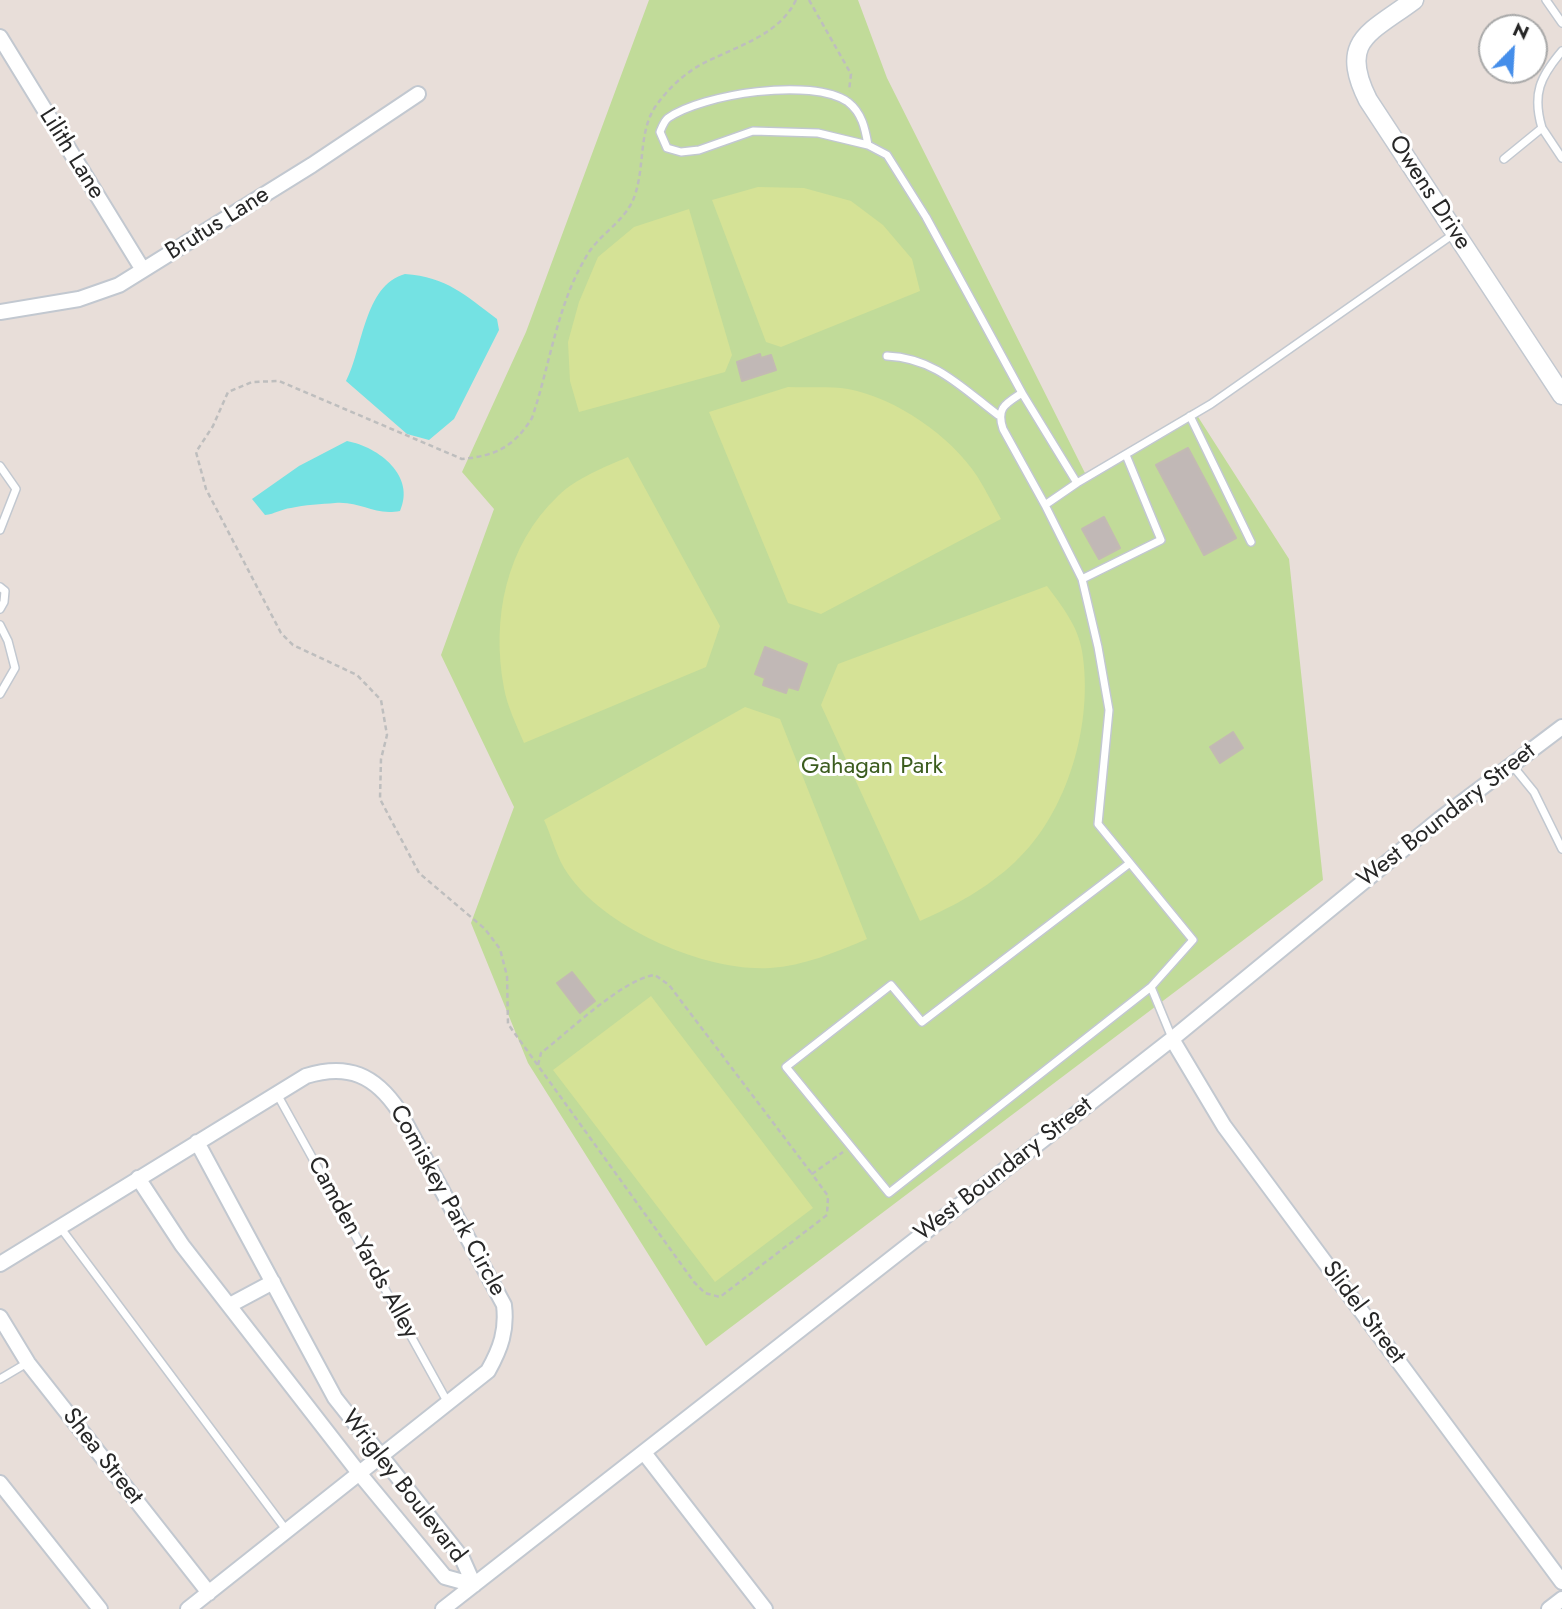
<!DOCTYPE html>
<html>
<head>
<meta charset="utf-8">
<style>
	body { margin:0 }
	#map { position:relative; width:1562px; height:1609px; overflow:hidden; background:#e8ded9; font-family:Jost,sans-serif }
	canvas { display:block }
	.north { position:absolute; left:1478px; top:14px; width:70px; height:70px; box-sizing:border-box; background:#fff; border:2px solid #a9a9a9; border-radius:50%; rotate:24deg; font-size:19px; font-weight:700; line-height:28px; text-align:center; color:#272727 }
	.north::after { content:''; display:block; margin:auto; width:24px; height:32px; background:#458eea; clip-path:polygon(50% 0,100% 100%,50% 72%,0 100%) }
</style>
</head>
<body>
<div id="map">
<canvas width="1562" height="1609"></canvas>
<div class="north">N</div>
</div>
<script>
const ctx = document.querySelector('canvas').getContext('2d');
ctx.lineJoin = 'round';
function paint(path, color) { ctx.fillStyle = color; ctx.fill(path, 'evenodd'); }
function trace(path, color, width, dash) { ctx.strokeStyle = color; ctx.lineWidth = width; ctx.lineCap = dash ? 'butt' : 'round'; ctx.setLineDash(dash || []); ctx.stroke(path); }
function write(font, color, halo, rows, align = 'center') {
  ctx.font = font + ' Jost,sans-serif'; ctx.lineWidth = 6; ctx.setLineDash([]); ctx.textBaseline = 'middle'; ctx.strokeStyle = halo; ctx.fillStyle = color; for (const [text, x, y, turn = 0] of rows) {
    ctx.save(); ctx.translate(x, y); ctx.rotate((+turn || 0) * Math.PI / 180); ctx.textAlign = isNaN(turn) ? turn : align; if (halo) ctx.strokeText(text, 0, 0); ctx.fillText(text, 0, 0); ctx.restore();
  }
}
paint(new Path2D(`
	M649,0H858L887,78L1086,475L1193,409L1289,559L1323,880L706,1346L528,1063L471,923L514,807L441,655L494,509L462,472L526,332Z`), '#c1db99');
paint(new Path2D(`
	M758,187L804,188L851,201L883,225L912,259L920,291L781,347L766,342L712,200Z
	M689,209L732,355L725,372L579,412L570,381L568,342L579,302L598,257L634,227Z
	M788,387C808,388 829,386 848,389C896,398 951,436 977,476C986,490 993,505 1001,519L821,614L788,603L709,412Z
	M628,457L720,626L706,667L524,743C517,726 507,706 504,688C491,619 506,545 558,496C576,478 605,467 628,457Z
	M1047,586C1062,606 1078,626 1082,651C1094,722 1068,813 1015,862C986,889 956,905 920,921L821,705L838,664Z
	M745,707L780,719L867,939C836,952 804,966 770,968C705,972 605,928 568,874C557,859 552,837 544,820Z
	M651,996L813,1208L715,1282L553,1070Z`), '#d5e296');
paint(new Path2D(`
	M405,274C447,277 465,295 497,319L499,330L454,419L429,440L407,434L346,381C363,349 364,285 405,274Z
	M347,441C379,447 416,476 400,511C373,516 362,501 335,503C322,504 304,505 291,508C281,509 275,514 265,515L252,499L299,466Z`), '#74e2e3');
const building = new Path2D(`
	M760,354L761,358L771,355L776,370L742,381L737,362Z
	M1188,448L1236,538L1204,555L1156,465Z
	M1104,517L1120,548L1099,559L1082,529Z
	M765,647L807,664L798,690L788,687L786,693L763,685L765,678L755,674Z
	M1233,732L1243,748L1220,763L1210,747Z
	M572,972L595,1001L580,1013L557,983Z`);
paint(building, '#c1b8b6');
trace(building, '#c3bab3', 2);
const service = new Path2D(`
	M1546,0L1562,23
	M1542,128L1562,158
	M868,145C865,128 862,113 848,102C812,77 702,94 668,118C664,121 662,127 660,132L667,148L681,152L699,150L753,131L818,133L868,145L887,155L926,217L1022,393L1077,483L1045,505L1082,579L1098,647L1109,710L1098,824L1193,940L1151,987L1172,1038
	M1504,159L1542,128C1532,94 1540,77 1562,51
	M887,356C935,358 962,388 998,415
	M1022,393C1005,404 996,408 1003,429L1045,505
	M1190,416L1251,542
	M0,466L16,489L0,530
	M1077,483L1211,404L1455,233
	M1082,579L1161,540L1126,455
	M0,587L5,591L4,602L0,609
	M0,625L8,641L15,668L0,694
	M1512,765L1534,792L1562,849
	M1130,863L922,1022L891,985L786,1067L889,1193L1151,987
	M277,1094L448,1403
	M60,1227L287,1531
	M0,1379L27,1363`);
const minor = new Path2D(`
	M0,37L143,270
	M0,312L79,299L119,285L312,165L418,94
	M1172,1039L1224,1126L1562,1582
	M197,1142L335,1398L462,1558L474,1585
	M138,1178L182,1245L359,1473L445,1577L474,1585
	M0,1264L306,1076C348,1063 375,1075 399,1111L504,1305C507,1330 501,1348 488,1371L188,1609
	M230,1305L273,1282
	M0,1317L28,1363L209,1593
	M645,1454L765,1609
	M0,1483L100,1609
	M443,1609L1172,1039L1440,819L1562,727
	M1549,1609L1562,1599`);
const tertiary = new Path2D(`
	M1414,0C1370,33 1338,40 1368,100L1562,395`);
trace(service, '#c2c8d0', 10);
trace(minor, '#c2c8d0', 18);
trace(tertiary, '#c2c8d0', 21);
trace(new Path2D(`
	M796,0C779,36 734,47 702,64C685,73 669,88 658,103C637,129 646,170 633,200C623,223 598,235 586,257C557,305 550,365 532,418C514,447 495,456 462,459L279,381L252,382L228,392L213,426L196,452L206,489L281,633L293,645L357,675L381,700L387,735L381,759L380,799L419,873L485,929L500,949L507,976L508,1024L694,1282L705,1293L720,1297L827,1215L828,1196L812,1174L843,1152
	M809,0L851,74L849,91
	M538,1065L541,1053C567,1033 624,978 655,975L669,985L812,1174`), '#bebebe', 2.5, [5, 3.5]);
trace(service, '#fff', 7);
trace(minor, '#fff', 14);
trace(tertiary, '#fff', 18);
write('24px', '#272727', '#fff', [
	["Lilith Lane",71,154,58],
	["Owens Drive",1429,193,57],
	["Brutus Lane",218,224,-32],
	["West Boundary Street",1447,816,-38],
	["West Boundary Street",1004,1170,-38],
	["Comiskey Park Circle",447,1201,61],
	["Camden Yards Alley",362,1248,61],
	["Slidel Street",1363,1313,53],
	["Shea Street",102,1457,52],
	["Wrigley Boulevard",403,1487,52]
]);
write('24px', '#3b5c1e', '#fff', [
	["Gahagan Park",872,767]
]);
</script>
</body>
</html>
